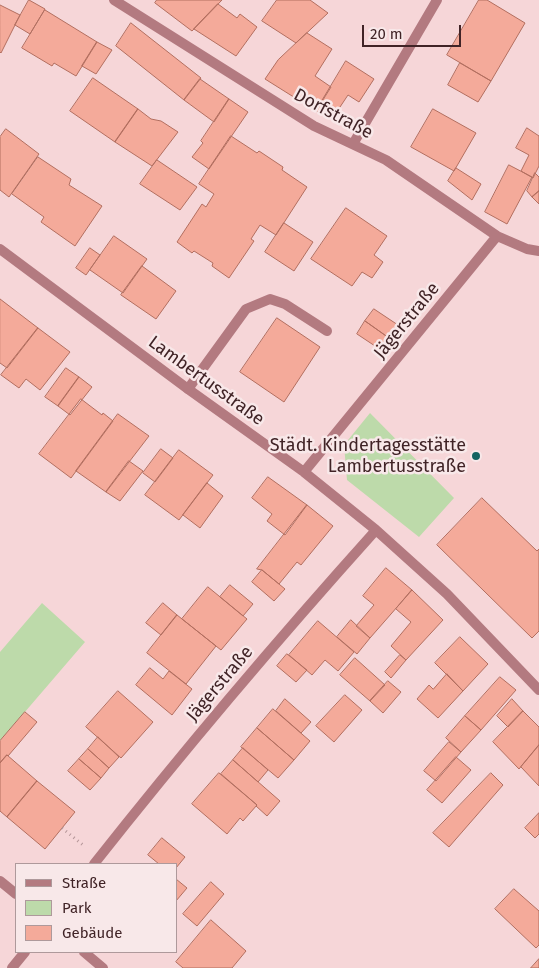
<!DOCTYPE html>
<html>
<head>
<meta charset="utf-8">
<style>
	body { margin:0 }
	#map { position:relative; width:539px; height:968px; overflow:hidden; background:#f6d6d8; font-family:"Fira Sans",sans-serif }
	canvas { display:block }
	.legend { position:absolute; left:15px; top:863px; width:162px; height:90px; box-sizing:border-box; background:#f8e8e9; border:1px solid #ae999b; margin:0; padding:6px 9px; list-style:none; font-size:15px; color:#402326 }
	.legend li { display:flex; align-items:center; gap:10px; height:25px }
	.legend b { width:25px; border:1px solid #ae999b }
	.scale { position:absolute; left:362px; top:25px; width:99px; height:22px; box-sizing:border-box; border:2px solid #402326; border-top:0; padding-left:6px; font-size:15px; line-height:18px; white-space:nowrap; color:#402326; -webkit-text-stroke:4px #f8e8e9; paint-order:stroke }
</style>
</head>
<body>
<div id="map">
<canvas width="539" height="968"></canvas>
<ul class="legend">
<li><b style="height:6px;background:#b37a80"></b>Straße</li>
<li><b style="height:14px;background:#bddaaa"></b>Park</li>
<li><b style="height:14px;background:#f4aa9a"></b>Gebäude</li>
</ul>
<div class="scale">20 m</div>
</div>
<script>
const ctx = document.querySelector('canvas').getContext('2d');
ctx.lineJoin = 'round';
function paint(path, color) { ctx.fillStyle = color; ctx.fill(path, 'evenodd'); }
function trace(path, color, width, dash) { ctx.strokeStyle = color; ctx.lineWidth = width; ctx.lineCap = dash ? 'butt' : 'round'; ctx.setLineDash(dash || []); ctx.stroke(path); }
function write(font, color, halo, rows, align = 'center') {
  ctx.font = font + ' "Fira Sans",sans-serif'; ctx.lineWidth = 5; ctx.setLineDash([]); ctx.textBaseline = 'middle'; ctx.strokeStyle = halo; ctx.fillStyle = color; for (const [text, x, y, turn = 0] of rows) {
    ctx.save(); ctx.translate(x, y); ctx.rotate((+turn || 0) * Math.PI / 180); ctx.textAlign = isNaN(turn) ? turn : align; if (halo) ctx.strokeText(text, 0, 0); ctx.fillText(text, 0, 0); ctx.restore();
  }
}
paint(new Path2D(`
	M370,413L454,498L419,537L347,480L344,445Z
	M42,603L85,642L0,741V652Z`), '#bddaaa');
const building = new Path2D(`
	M29,0L45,9L30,34L15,25Z
	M157,0H222L192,31L155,3Z
	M277,0H310L328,13L296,43L262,21Z
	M479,0H487L525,23L491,81L447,55Z
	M218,4L237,18L240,14L257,27L236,56L194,29Z
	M0,5L20,15L1,53L0,52Z
	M45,10L97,42L76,76L54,63L52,66L22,48Z
	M131,23L201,78L184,100L116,46Z
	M307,33L332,49L315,76L331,87L316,111L265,79L278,60Z
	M97,42L112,50L96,74L82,66Z
	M346,61L374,79L359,102L348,95L334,116L316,111Z
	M460,63L491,81L478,102L448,85Z
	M93,78L138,109L115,142L70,111Z
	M200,79L229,99L214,122L184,100Z
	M229,99L248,112L209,169L192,157L203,143L201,141Z
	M138,109L151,119L161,121L178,132L152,166L115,142Z
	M433,109L476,133L454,171L411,147Z
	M527,128L539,136V166L533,178L521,171L529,155L516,148Z
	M6,129L39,154L9,197L0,190V137Z
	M231,136L257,153L259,151L283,167L282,170L307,187L276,235L260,225L251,239L254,241L229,278L212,266L213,263L194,251L192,253L177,242L202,204L206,207L214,194L199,184Z
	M38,157L71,179L69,185L102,206L75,246L41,222L44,217L12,194Z
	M157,160L197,187L180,210L140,184Z
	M509,165L532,177L507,224L485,212Z
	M456,168L481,184L472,200L448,181Z
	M535,173L539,177V191L532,197L527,191Z
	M539,191V204L532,197Z
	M346,208L387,236L374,255L383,262L372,278L362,272L352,286L311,259Z
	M284,223L313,242L294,271L265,252Z
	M114,236L147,259L123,293L90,270Z
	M90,248L100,255L86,275L76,268Z
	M142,266L176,291L156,319L121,295Z
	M0,299L38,328L7,368L0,363Z
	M374,309L398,325L389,338L365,321Z
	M277,318L320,347L284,402L240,372Z
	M365,321L389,338L381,350L357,334Z
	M38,328L70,352L40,390L26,379L19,388L1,375Z
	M66,368L79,377L58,406L45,397Z
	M79,377L92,387L70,415L58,406Z
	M81,399L102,415L103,413L113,421L71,478L39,454Z
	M118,414L149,436L106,492L76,471Z
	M161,449L173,458L155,482L143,473Z
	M179,450L213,475L179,520L145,495Z
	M129,461L143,471L120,501L106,492Z
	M268,477L307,505L285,535L267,521L272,514L252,498Z
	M207,483L223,496L200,528L183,515Z
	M482,498L537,551L539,549V631L532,638L437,545Z
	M307,505L333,526L301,565L297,562L279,584L262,570L257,569Z
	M386,568L412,590L370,638L356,626L374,605L363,596Z
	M262,570L285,589L274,601L252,582Z
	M230,585L253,604L243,616L220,597Z
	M208,587L247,619L221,650L182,619Z
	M412,590L443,620L406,660L391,646L411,622L396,609Z
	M163,603L177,615L161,635L146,623Z
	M177,615L216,646L186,684L147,653Z
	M351,620L370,638L357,654L337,637Z
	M318,621L354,652L338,671L325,660L312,675L289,655Z
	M460,637L488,664L463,691L435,663Z
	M287,654L307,670L296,682L277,666Z
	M400,655L406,660L391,678L385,672Z
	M355,658L385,685L370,701L340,675Z
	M150,668L163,679L169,671L192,689L172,715L136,685Z
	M447,674L463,691L438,718L417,699L429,685L433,689Z
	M500,677L516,690L481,730L465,716Z
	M388,681L401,692L383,713L370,701Z
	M118,691L153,722L121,758L86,727Z
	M345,695L362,710L334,742L316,726Z
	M285,699L311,722L301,733L276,711Z
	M512,699L523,711L508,727L497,716Z
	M273,709L310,741L294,760L257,728Z
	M523,711L539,727V745L519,769L493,742Z
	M25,712L37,722L8,756L7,755L0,763V741Z
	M465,716L481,730L461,752L446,738Z
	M257,728L294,760L278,778L241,747Z
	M98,737L119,757L109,768L88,749Z
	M449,742L461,752L436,781L424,771Z
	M539,745V786L521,767Z
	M243,748L268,770L258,782L233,760Z
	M88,749L109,768L101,778L79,759Z
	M7,755L37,781L7,817L0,811V763Z
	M456,757L471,770L442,803L427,790Z
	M79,759L101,778L90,790L68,771Z
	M233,760L280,801L267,816L256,806L257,805L221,774Z
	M219,773L257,805L243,821L240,818L227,834L192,804Z
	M491,773L503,785L449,847L433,833Z
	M37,781L75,812L45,849L7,817Z
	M539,813V834L535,838L525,828Z
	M162,838L185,857L176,868V864H159L148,855Z
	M176,879L187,888L176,901Z
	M211,882L224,894L197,926L183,914Z
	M514,889L539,911V945L536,948L495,909Z
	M211,920L246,951L232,968H183L176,962Z
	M539,959V968H531Z`);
paint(building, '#f4aa9a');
trace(building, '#b26e5f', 1);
trace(new Path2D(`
	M62,828L83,845`), '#b49698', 3, [1, 4]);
trace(new Path2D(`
	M188,389L246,309L270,299L285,304L327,331`), '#b37a80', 10);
trace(new Path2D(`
	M114,0L314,126L386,160L497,236L527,249L539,251
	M353,144L437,0
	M0,249L188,389L304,472L376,530L447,594L539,690
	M304,472L497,236
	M94,864C184,750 279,638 376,530
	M0,881L16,894
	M84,952L103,968
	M12,968L25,952`), '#b37a80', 10);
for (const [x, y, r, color] of [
	[476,456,5,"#146462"]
]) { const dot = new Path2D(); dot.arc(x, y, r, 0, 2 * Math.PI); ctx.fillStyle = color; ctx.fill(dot); trace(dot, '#f8e8e9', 2); }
write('18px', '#402326', '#f8e8e9', [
	["Dorfstraße",333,114,28],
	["Jägerstraße",407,321,-51],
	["Lambertusstraße",206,381,36],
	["Jägerstraße",220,684,-50]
]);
write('18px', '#402326', '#f8e8e9', [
	["Städt. Kindertagesstätte",466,446],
	["Lambertusstraße",466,467]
], 'right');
</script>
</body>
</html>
